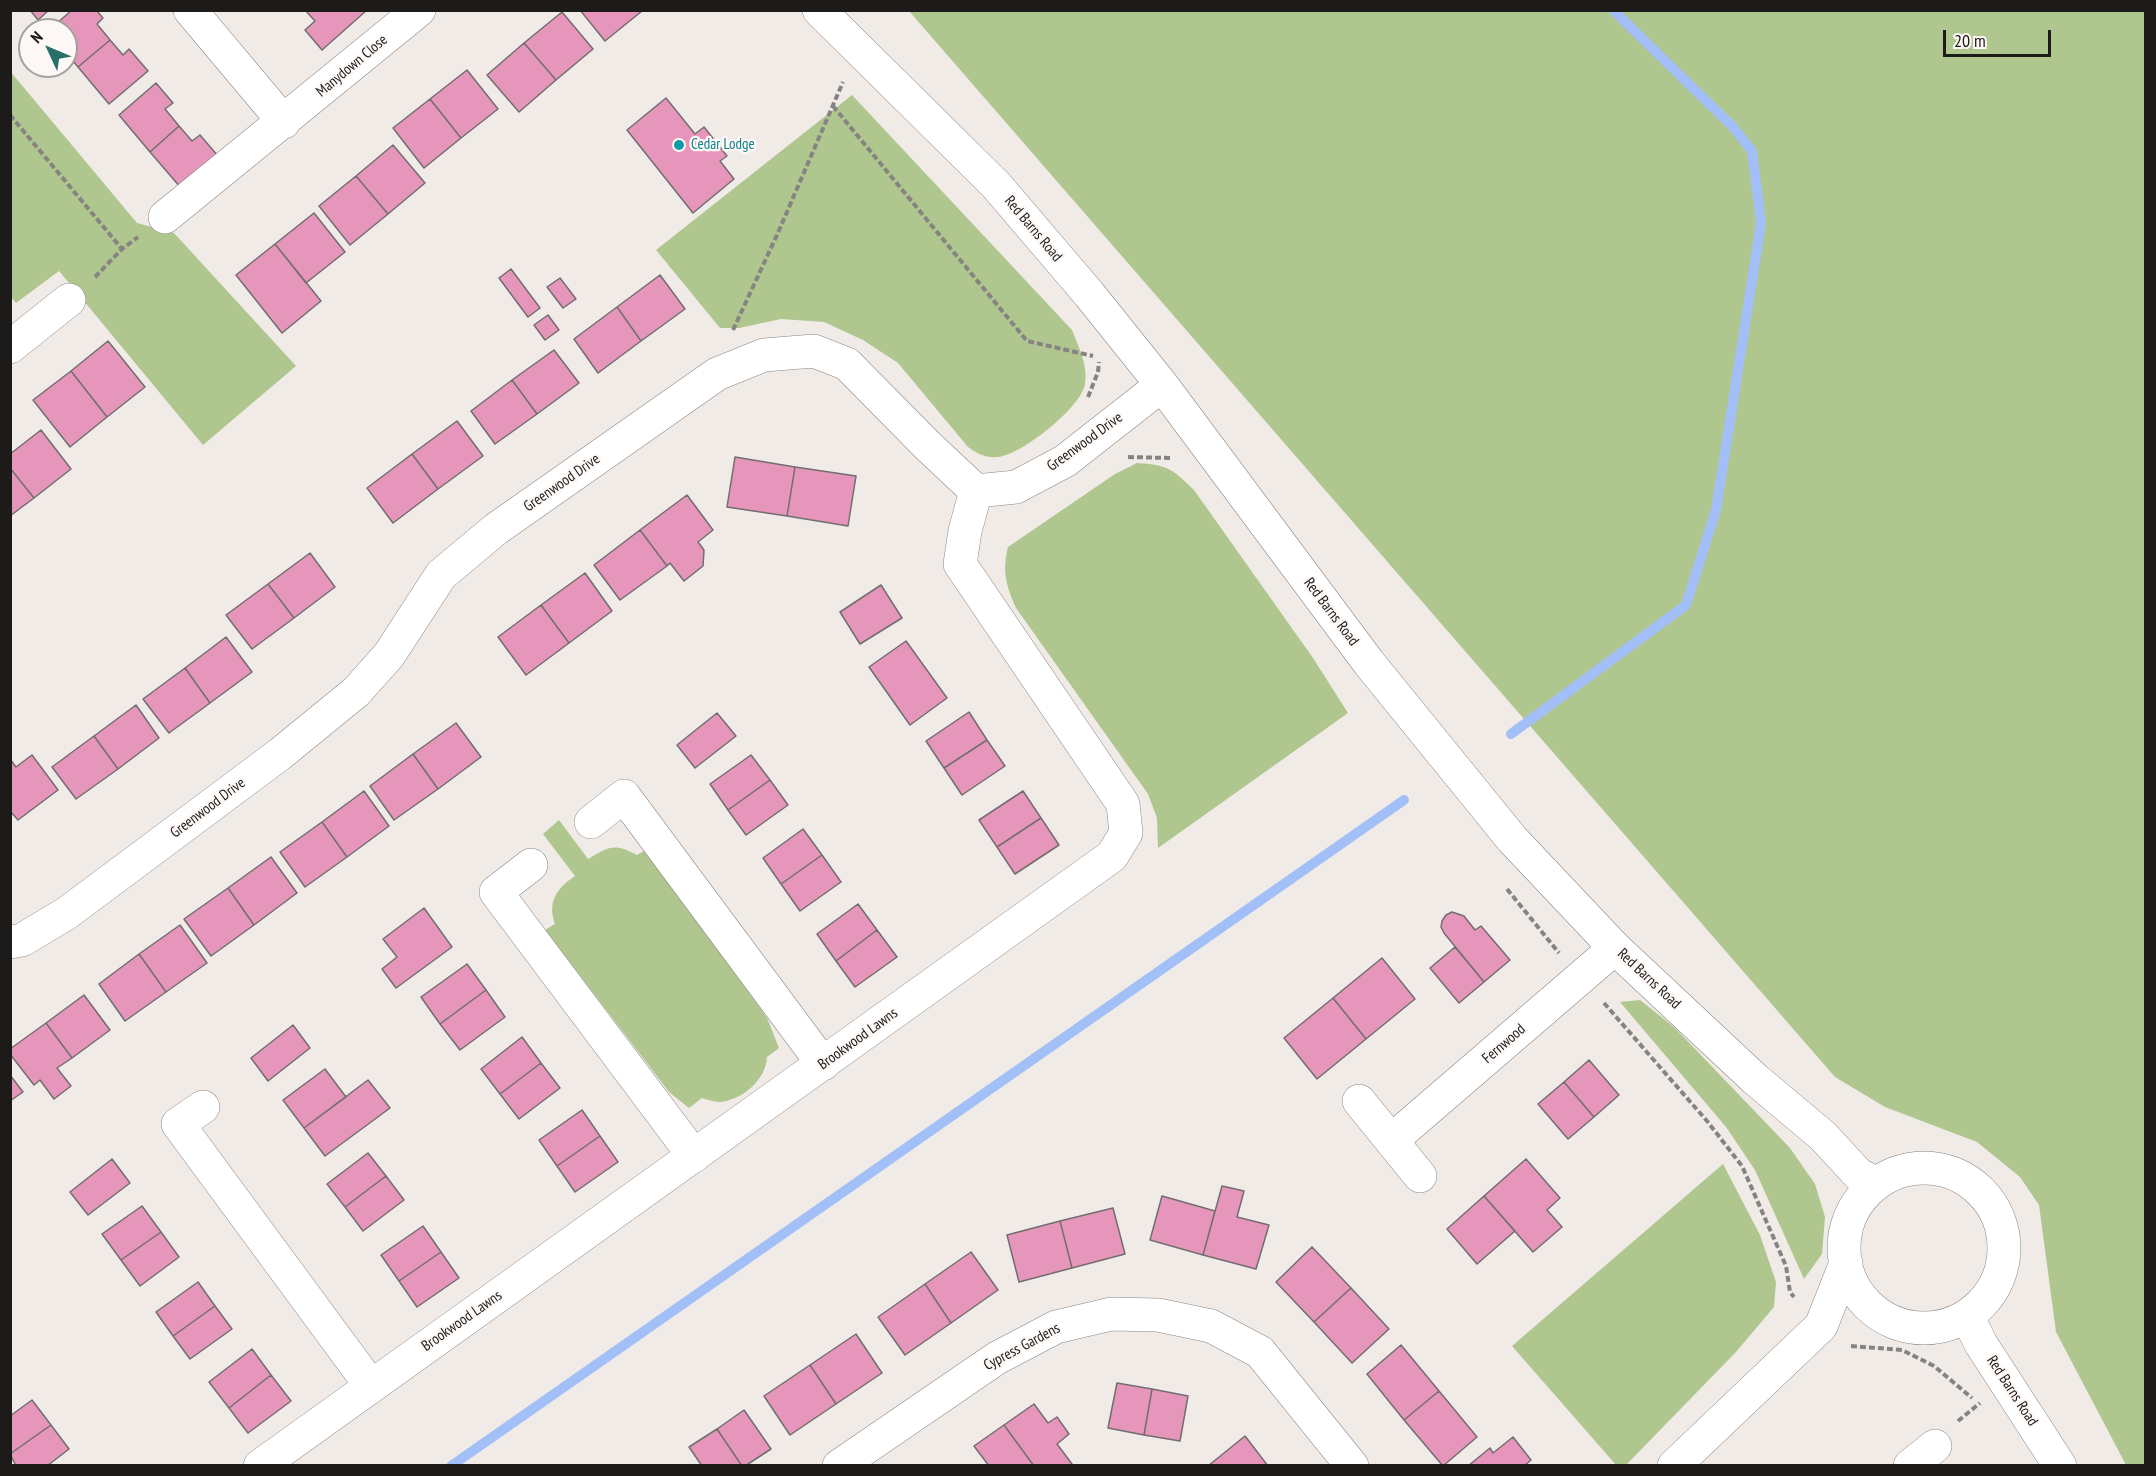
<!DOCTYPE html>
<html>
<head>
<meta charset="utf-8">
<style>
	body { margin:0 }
	#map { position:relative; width:2156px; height:1476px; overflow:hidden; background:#f0ebe7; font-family:"PT Sans Narrow",sans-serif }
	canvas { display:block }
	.frame { position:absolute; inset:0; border:12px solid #1d1b1a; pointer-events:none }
	.north { position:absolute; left:18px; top:18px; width:60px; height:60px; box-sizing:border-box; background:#fdf8f5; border:2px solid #a3a09d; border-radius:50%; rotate:314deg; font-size:16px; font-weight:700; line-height:24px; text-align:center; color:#1d1b1a }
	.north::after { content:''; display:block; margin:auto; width:21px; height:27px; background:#277068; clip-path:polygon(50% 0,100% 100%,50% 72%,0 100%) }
	.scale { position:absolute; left:1943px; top:30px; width:108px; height:27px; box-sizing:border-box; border:3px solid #1d1b1a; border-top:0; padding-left:8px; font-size:18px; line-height:21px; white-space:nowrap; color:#1d1b1a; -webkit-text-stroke:4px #fdf8f5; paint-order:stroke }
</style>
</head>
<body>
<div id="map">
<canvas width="2156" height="1476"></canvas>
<div class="frame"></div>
<div class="north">N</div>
<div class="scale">20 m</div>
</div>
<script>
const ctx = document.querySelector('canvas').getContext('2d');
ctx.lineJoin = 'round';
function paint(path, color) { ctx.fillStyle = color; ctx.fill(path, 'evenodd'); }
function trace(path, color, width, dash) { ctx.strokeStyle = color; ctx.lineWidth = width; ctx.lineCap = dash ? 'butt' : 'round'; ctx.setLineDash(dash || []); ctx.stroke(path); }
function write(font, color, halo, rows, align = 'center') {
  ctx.font = font + ' "PT Sans Narrow",sans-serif'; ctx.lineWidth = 4.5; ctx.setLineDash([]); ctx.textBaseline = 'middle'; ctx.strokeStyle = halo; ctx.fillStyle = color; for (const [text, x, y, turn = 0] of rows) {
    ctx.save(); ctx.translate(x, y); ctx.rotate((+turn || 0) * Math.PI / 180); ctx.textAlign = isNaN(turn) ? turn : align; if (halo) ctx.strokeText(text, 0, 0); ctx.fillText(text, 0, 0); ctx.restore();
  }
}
paint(new Path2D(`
	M909,11H2145V1465H2126L2056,1332L2039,1205L2020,1177L1977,1142L1885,1107L1835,1077Z
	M10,71L137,223L174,233L296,366L203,445L59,271L16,303L11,297Z
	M852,95L1072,330C1079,348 1088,365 1085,384C1081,408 1021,455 998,457C985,458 978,454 968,447L898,363L863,340L824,322L781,319L739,328H720L656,250Z
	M1137,463C1169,465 1172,469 1194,490L1313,658L1348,713L1158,848L1157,818L1148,794L1016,608C1006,585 1002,572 1008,547L1115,474Z
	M559,820L588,859C609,846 615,843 637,855L647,849L767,1018L779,1048L767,1057C766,1079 744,1099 721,1102C715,1102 708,1100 702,1098L689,1108L669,1092L545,930L555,924C547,902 557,888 575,876L543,834Z
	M1640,1000L1674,1027L1790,1148L1815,1184L1825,1217L1822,1254L1804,1279L1755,1170L1726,1127L1620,1002Z
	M1723,1164L1760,1235L1776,1282L1774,1307L1736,1352L1626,1465H1616L1512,1346Z`), '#afc68f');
trace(new Path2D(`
	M1511,734L1686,605L1716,510L1761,223L1752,151L1733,127L1613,10
	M451,1466L1404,800`), '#a2c0f7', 10);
const building = new Path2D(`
	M30,10H49L38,20Z
	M72,10H96L103,18L97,24L110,40L78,67L66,53V30H49Z
	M305,10H367L322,50L305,30L315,21Z
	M580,10H641L642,11L605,41Z
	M562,12L593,49L556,80L524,43Z
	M110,40L123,55L129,49L148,71L109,104L78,67Z
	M524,43L556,80L519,112L487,75Z
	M467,70L498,109L461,138L430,99Z
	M156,83L173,103L165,109L179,126L150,152L119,115Z
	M666,98L695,134L704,127L727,156L720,161L734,179L693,213L627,130Z
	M430,99L461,138L424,168L393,128Z
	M179,126L192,141L200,135L218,156L181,188L150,152Z
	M393,145L425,183L388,214L356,176Z
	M356,176L388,214L350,245L319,206Z
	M314,213L345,252L306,283L275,244Z
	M275,244L321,301L282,333L236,275Z
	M511,269L540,308L528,317L499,278Z
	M660,275L685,309L641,341L617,307Z
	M560,278L576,299L563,308L547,287Z
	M617,307L641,341L598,373L574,339Z
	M548,315L559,330L545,340L534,325Z
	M108,341L145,387L107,417L71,371Z
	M554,350L579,383L537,414L512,380Z
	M71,371L107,417L70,447L33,400Z
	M512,380L537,414L495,444L471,411Z
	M457,421L483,456L438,489L412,454Z
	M41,430L71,469L34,498L10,468V454Z
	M412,454L438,489L393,523L367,488Z
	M735,457L795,467L787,516L727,507Z
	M795,467L856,476L848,526L787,516Z
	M10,468L34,498L10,516Z
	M687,495L713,530L698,542L704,550L703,566L684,581L670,563L667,566L640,530Z
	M640,530L667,566L620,600L594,565Z
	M310,553L335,587L294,618L268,584Z
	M585,573L612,611L569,643L541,605Z
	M268,584L294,618L252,649L226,615Z
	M881,585L902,618L860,644L840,612Z
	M541,605L569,643L526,675L498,637Z
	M226,637L252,672L210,703L185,668Z
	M906,641L947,698L910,725L869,667Z
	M185,668L210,703L169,733L143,699Z
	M136,705L159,738L118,769L94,736Z
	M969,712L987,740L944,768L926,741Z
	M717,713L736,736L695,768L677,745Z
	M456,723L481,757L438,789L413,754Z
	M94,736L118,769L76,799L52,767Z
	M987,740L1005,766L962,795L944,768Z
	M413,754L438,789L394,820L370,786Z
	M32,755L58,790L18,820L10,811V759L16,767Z
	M751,755L770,780L728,810L710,784Z
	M770,780L788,805L746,835L728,810Z
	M364,791L389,826L347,857L322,822Z
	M1023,791L1041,818L997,847L979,820Z
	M1041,818L1059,845L1015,874L997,847Z
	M322,822L347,857L305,887L280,852Z
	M803,829L822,855L781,884L763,858Z
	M822,855L841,882L800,911L781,884Z
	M271,857L297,893L254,925L228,888Z
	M228,888L254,925L211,956L184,919Z
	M858,904L877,930L836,961L817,934Z
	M424,908L452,947L396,988L382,969L397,957L383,939Z
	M1452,912L1464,916L1475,930L1481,926L1510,960L1484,982L1444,933L1441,927L1442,921L1446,915Z
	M180,925L207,963L166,992L139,954Z
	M877,930L897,957L855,987L836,961Z
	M1455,947L1484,982L1459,1003L1430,968Z
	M139,954L166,992L125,1021L99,984Z
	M1382,958L1415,999L1366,1039L1333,998Z
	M467,964L486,990L440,1024L421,997Z
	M486,990L505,1017L460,1050L440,1024Z
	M84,995L110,1030L72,1058L46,1023Z
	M1333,998L1366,1039L1317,1079L1284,1038Z
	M46,1023L72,1058L57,1068L71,1086L54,1099L40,1080L34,1085L10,1054V1049Z
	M293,1025L310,1048L268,1081L251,1058Z
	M522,1037L541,1063L500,1094L481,1069Z
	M1589,1060L1619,1095L1594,1117L1564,1082Z
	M541,1063L560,1088L519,1119L500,1094Z
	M325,1069L346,1097L304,1128L283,1100Z
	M10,1075L23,1092L10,1101Z
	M368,1080L390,1108L325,1156L304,1128Z
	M1564,1082L1594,1117L1568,1139L1538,1104Z
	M582,1110L600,1136L557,1166L539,1140Z
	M600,1136L618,1162L575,1192L557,1166Z
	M368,1153L386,1176L345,1207L327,1184Z
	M112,1159L130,1183L88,1215L70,1192Z
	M1526,1159L1560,1198L1547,1210L1562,1227L1533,1252L1484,1196Z
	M386,1176L404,1200L363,1231L345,1207Z
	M1222,1186L1244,1191L1237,1217L1269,1225L1256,1269L1203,1255Z
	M1162,1196L1215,1211L1203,1255L1150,1240Z
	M1484,1196L1515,1231L1477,1264L1447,1229Z
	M142,1206L161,1232L121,1260L102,1234Z
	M1113,1208L1125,1254L1072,1268L1060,1221Z
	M1060,1221L1072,1268L1019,1282L1007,1235Z
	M423,1226L441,1252L399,1281L381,1255Z
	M161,1232L179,1257L140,1286L121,1260Z
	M1312,1247L1351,1288L1314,1322L1276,1282Z
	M441,1252L459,1278L417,1307L399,1281Z
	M971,1252L998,1290L951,1323L925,1284Z
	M198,1282L215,1306L173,1336L156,1312Z
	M925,1284L951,1323L905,1355L878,1317Z
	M1351,1288L1389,1329L1352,1363L1314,1322Z
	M215,1306L232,1329L190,1359L173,1336Z
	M856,1334L882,1373L836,1404L810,1365Z
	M1401,1345L1439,1391L1404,1420L1367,1374Z
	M252,1349L271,1375L229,1408L209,1382Z
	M810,1365L836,1404L790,1435L764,1396Z
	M271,1375L291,1401L248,1433L229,1408Z
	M1117,1383L1152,1389L1144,1435L1108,1428Z
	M1152,1389L1188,1396L1180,1441L1144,1435Z
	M1439,1391L1477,1437L1443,1466L1404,1420Z
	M32,1400L51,1425L10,1454V1416Z
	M1034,1404L1048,1423L1057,1417L1069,1434L1057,1444L1072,1464L1069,1466H1034L1004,1425Z
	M744,1410L771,1449L745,1466H742L717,1429Z
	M51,1425L69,1449L47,1466H16L10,1454Z
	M1004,1425L1034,1466H989L974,1446Z
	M717,1429L742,1466H702L689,1447Z
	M1245,1436L1268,1466H1208Z
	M1513,1437L1531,1460L1524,1466H1468L1490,1448L1493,1453Z`);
paint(building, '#e696ba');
trace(building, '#726d6f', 1.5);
const minor = new Path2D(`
	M190,10L284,122
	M819,10L996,185L1089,294L1162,385L1369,663L1512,839L1615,948L1755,1079L1823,1136L1858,1174L1875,1183
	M165,217L419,10
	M10,347L69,300
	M591,822L624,796L823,1064
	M531,865L496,892L694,1156
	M10,942L22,940L67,913L280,754L356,692L389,655L441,575L496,529L717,374L764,355L814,351L847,364L928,446L976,491L1016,487L1065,461L1162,385
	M1359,1101L1420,1176
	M203,1107L178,1124L371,1386
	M1392,1140L1615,948
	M1844 1248a80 80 0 1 1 160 0a80 80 0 1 1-160 0Z
	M1967,1316L1981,1344L2060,1466
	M260,1466L1112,856L1126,833L1123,804L960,564L965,531L976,491
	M839,1466L997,1358L1056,1327L1111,1314L1158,1315L1211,1326L1260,1352L1352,1466
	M1674,1466L1821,1326L1846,1263
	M1910,1466L1935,1446`);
trace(minor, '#8b8784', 34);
trace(new Path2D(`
	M833,106L1027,341L1093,356
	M10,115L122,249
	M95,277L122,249L138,237
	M733,330L777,235L843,82
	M1088,397L1098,372L1099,362
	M1128,457L1171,458
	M1507,889L1559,953
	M1604,1003L1707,1121L1742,1166L1786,1266L1790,1292L1794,1297
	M1851,1346L1902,1350L1934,1366L1972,1398
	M1958,1421L1980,1403`), '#868380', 4, [6, 3]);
trace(minor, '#fff', 33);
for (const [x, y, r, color] of [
	[679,145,6,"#0f9aa8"]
]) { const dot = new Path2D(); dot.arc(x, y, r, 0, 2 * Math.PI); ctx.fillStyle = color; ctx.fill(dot); trace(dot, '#fdf8f5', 2); }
write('15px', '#1d1b1a', '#fdf8f5', [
	["Manydown Close",352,66,-40],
	["Red Barns Road",1033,229,50],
	["Greenwood Drive",1085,442,-36],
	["Greenwood Drive",562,483,-35],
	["Red Barns Road",1331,612,53],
	["Greenwood Drive",208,808,-37],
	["Red Barns Road",1649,979,43],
	["Brookwood Lawns",858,1039,-36],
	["Fernwood",1504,1044,-41],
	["Brookwood Lawns",462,1321,-35],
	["Cypress Gardens",1022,1347,-28],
	["Red Barns Road",2012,1391,57]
]);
write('15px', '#0d838f', '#fdf8f5', [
	["Cedar Lodge",691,145]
], 'left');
</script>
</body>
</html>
